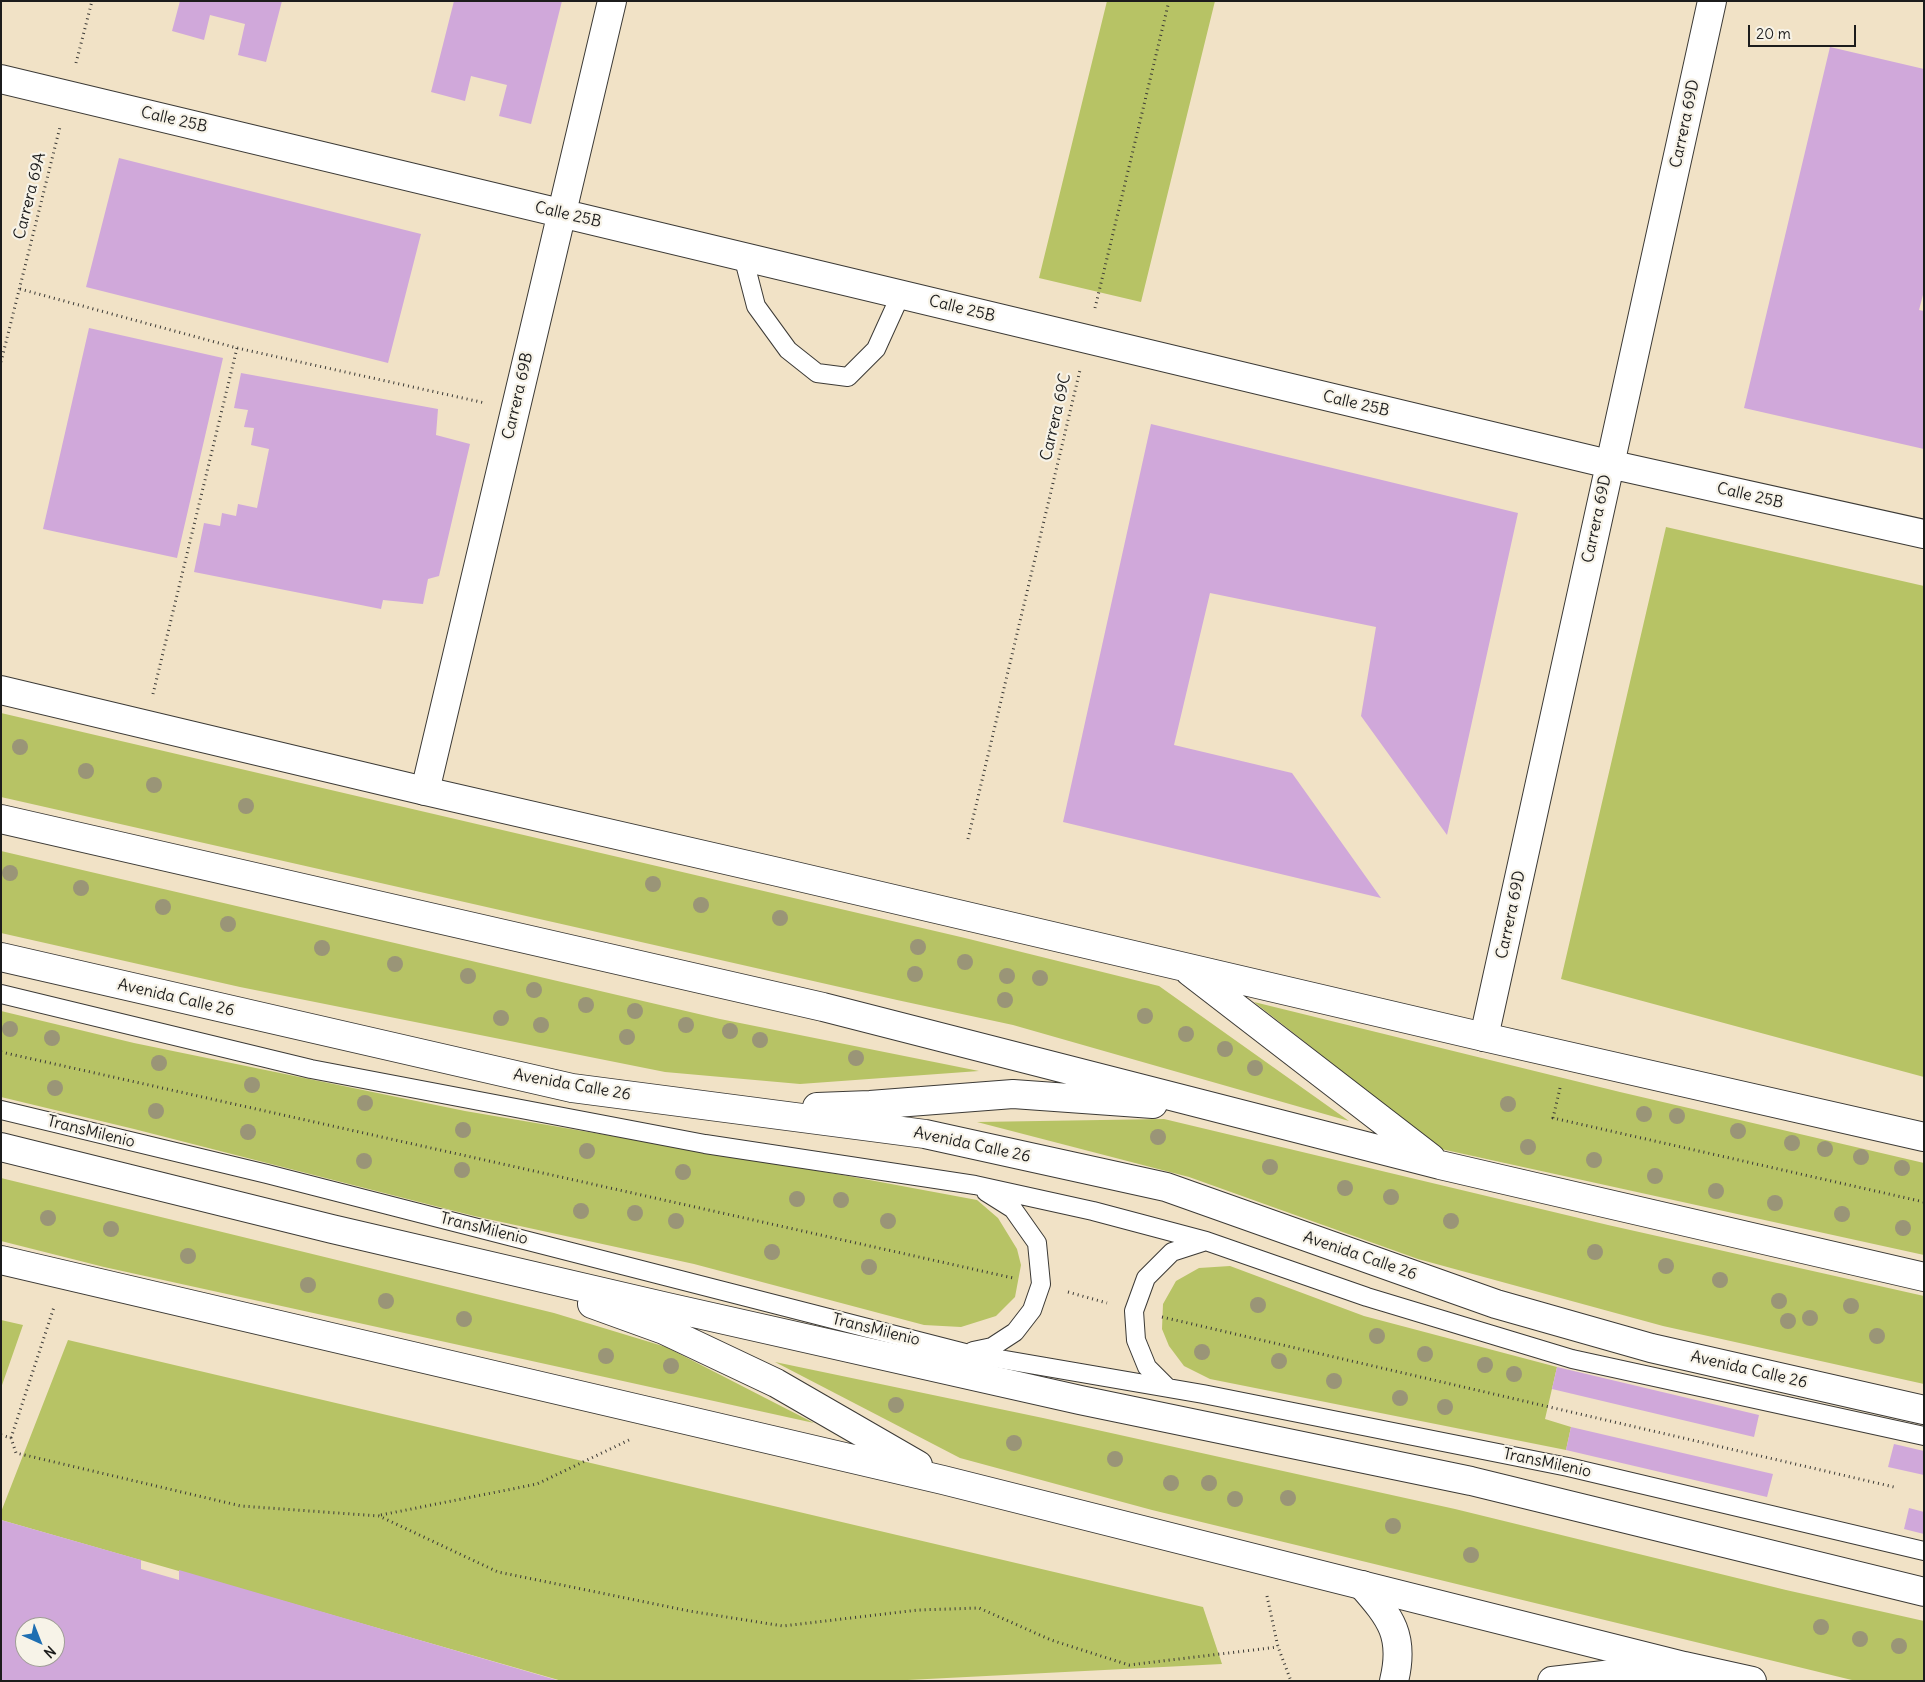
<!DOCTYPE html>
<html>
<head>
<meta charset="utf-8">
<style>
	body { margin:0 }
	#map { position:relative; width:1925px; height:1682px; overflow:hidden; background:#f1e2c6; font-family:Delius,sans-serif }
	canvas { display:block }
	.frame { position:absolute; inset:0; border:2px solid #1c1c1c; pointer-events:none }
	.north { position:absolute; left:15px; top:1617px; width:50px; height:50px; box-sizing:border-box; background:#f7f3e8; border:1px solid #9f9d96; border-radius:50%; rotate:136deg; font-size:14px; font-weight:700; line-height:20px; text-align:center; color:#1c1c1c }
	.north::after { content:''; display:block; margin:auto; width:18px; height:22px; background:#1f6fb2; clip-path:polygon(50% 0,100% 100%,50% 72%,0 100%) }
	.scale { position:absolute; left:1748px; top:25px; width:108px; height:22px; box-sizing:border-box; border:2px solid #1c1c1c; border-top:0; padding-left:6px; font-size:15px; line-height:18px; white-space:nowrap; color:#1c1c1c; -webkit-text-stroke:4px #f7f3e8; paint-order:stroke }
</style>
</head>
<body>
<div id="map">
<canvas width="1925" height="1682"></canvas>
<div class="frame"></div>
<div class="north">N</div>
<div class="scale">20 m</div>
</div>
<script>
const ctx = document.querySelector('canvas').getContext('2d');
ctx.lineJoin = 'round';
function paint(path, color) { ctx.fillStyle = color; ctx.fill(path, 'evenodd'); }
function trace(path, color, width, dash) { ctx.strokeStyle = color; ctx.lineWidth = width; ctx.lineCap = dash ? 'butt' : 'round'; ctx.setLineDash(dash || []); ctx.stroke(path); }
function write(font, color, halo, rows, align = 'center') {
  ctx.font = font + ' Delius,sans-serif'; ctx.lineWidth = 4.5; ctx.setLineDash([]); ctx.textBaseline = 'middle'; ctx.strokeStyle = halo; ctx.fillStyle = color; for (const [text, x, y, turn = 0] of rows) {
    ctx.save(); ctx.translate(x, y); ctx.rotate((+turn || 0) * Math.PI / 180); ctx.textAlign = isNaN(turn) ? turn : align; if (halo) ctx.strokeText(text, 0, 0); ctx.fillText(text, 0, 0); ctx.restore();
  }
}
paint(new Path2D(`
	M1107,1H1215L1141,302L1039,278Z
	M1666,527L1924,586V1077L1561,979Z
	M1,713L965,938L1159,986L1349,1121L1013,1025L897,1000L1,797Z
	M1,851L720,1019L979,1071L800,1084L665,1072L240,987L1,933Z
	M1254,1002L1620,1092L1924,1163V1255L1441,1149Z
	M1,1011L134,1043L465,1111L848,1176L977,1200L998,1218L1017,1249L1021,1265L1015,1297L996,1316L961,1327L924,1325L694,1264L474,1216L134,1129L1,1097Z
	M1164,1119L1608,1225L1924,1296V1384L1663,1326L1418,1259L1189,1177L977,1122Z
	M1,1178L554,1313L666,1347L814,1423L104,1267L1,1241Z
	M1230,1266L1364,1316L1557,1367L1545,1419L1571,1427L1566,1450L1210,1379L1184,1366L1169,1346L1162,1329L1163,1304L1176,1281L1199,1268Z
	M1,1320L23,1325L1,1388Z
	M68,1340L1203,1607L1222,1664L888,1681H562L1,1520V1512Z
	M775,1362L1043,1418L1455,1509L1786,1590L1924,1621V1681H1856L1152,1510L960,1458Z`), '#b7c365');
paint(new Path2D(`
	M180,1H282L266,62L238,55L245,24L210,15L204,40L172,31Z
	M454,1H562L531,124L499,116L507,85L471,76L465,101L431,92Z
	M1830,47L1924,69V291L1919,310L1924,311V449L1744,408Z
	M119,158L421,234L388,363L86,287Z
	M89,328L223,358L177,558L43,529Z
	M241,373L438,409L436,435L470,444L439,576L428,579L423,604L383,600L381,609L194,572L204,523L220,526L222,513L236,516L238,504L257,508L269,449L251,445L254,428L244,427L248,410L234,408Z
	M1151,424L1518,513L1447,835L1361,716L1376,627L1210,593L1174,745L1292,773L1381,898L1063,822Z
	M1557,1367L1759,1415L1754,1437L1552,1389Z
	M1571,1427L1773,1474L1767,1497L1566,1450Z
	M1894,1444L1924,1451V1475L1888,1467Z
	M1909,1508L1924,1512V1534L1904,1529Z
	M1,1520L141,1560V1569L179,1580V1570L560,1681H1ZM25,1627H55V1657H25Z`), '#d0a8da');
const lane = new Path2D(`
	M743,256L756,306L788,350L817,373L848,377L876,349L901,294
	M1,994L311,1069L705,1144L975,1185L1093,1211L1206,1241L1367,1297L1572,1359L1924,1436
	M1,1110L267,1174L965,1353L1203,1394L1568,1467L1924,1551
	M973,1351L992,1347L1015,1332L1032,1310L1041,1284L1037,1243L1013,1209L986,1192
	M1168,1388L1147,1367L1136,1340L1134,1311L1146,1278L1172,1252L1206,1241`);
const street = new Path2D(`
	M1,79L1609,464L1924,534
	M425,791L612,1
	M1484,1037L1712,1
	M1362,1585C1391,1618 1405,1636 1394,1681
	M1552,1681L1682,1666`);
const primary = new Path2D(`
	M1,690L425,791L778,872L1484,1037L1924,1137
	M1,819L823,1007L1440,1165L1924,1277
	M1,957L572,1088L925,1134L1166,1187L1496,1304L1651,1348L1924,1410
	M1190,972L1431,1158
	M817,1107L870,1105L1013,1094L1153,1104
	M1,1147L332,1229L667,1307L1080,1400L1471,1481L1924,1592
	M1,1260L943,1480L1684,1666L1752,1681
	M592,1304L664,1330L776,1383L918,1465`);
trace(lane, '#3c3a36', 20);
trace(street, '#3c3a36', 30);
trace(primary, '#3c3a36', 30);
trace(new Path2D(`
	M76,63L92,1
	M20,289L237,348L485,403
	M1095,308L1169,1
	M1,362L60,127
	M153,694L237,348
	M968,839L1080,370
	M1,1052L1013,1278
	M1560,1088L1553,1118L1924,1202
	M1068,1292L1107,1303
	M1162,1317L1894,1487
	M1,1435L11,1438L16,1453L241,1506L379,1516L498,1572L689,1611L783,1626L918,1610L979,1608L1051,1640L1129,1665L1278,1647
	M11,1438L54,1307
	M381,1515L537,1484L629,1440
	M1267,1596L1278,1647L1291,1681`), '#3c3a36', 3, [1, 4]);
trace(lane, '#fff', 18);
trace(street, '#fff', 28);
trace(primary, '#fff', 28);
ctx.fillStyle = '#9a9577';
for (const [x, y] of [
	[20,747],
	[86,771],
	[154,785],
	[246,806],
	[10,873],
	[653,884],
	[81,888],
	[701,905],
	[163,907],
	[780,918],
	[228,924],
	[918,947],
	[322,948],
	[965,962],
	[395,964],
	[915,974],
	[468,976],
	[1007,976],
	[1040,978],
	[534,990],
	[1005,1000],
	[586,1005],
	[635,1011],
	[1145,1016],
	[501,1018],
	[541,1025],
	[686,1025],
	[10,1029],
	[730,1031],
	[1186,1034],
	[627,1037],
	[52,1038],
	[760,1040],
	[1225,1049],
	[856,1058],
	[159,1063],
	[1255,1068],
	[252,1085],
	[55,1088],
	[365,1103],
	[1508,1104],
	[156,1111],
	[1644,1114],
	[1677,1116],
	[463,1130],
	[1738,1131],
	[248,1132],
	[1158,1137],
	[1792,1143],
	[1528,1147],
	[1825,1149],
	[587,1151],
	[1861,1157],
	[1594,1160],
	[364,1161],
	[1270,1167],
	[1902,1168],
	[462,1170],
	[683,1172],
	[1655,1176],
	[1345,1188],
	[1716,1191],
	[1391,1197],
	[797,1199],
	[841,1200],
	[1775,1203],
	[581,1211],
	[635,1213],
	[1842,1214],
	[48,1218],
	[676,1221],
	[888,1221],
	[1451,1221],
	[1903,1228],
	[111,1229],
	[772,1252],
	[1595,1252],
	[188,1256],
	[1666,1266],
	[869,1267],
	[1720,1280],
	[308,1285],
	[386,1301],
	[1779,1301],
	[1258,1305],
	[1851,1306],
	[1810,1318],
	[464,1319],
	[1788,1321],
	[1377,1336],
	[1877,1336],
	[1202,1352],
	[1425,1354],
	[606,1356],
	[1279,1361],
	[1485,1365],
	[671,1366],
	[1514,1374],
	[1334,1381],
	[1400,1398],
	[896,1405],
	[1445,1407],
	[1014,1443],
	[1115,1459],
	[1171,1483],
	[1209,1483],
	[1288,1498],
	[1235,1499],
	[1393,1526],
	[1471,1555],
	[1821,1627],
	[1860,1639],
	[1899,1646]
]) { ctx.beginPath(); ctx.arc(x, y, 8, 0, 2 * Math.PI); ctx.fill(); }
write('16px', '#1c1c1c', '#f7f3e8', [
	["Calle 25B",174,120,13],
	["Carrera 69D",1685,124,-78],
	["Carrera 69A",30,196,-76],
	["Calle 25B",568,215,13],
	["Calle 25B",962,309,14],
	["Carrera 69B",518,396,-77],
	["Calle 25B",1356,404,13],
	["Carrera 69C",1056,417,-77],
	["Calle 25B",1750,496,13],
	["Carrera 69D",1597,519,-78],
	["Carrera 69D",1511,915,-78],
	["Avenida Calle 26",176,998,13],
	["Avenida Calle 26",572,1085,10],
	["TransMilenio",91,1132,14],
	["Avenida Calle 26",972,1145,12],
	["TransMilenio",484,1229,14],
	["Avenida Calle 26",1360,1256,19],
	["TransMilenio",876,1330,14],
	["Avenida Calle 26",1749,1370,13],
	["TransMilenio",1547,1463,12]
]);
</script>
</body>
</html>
